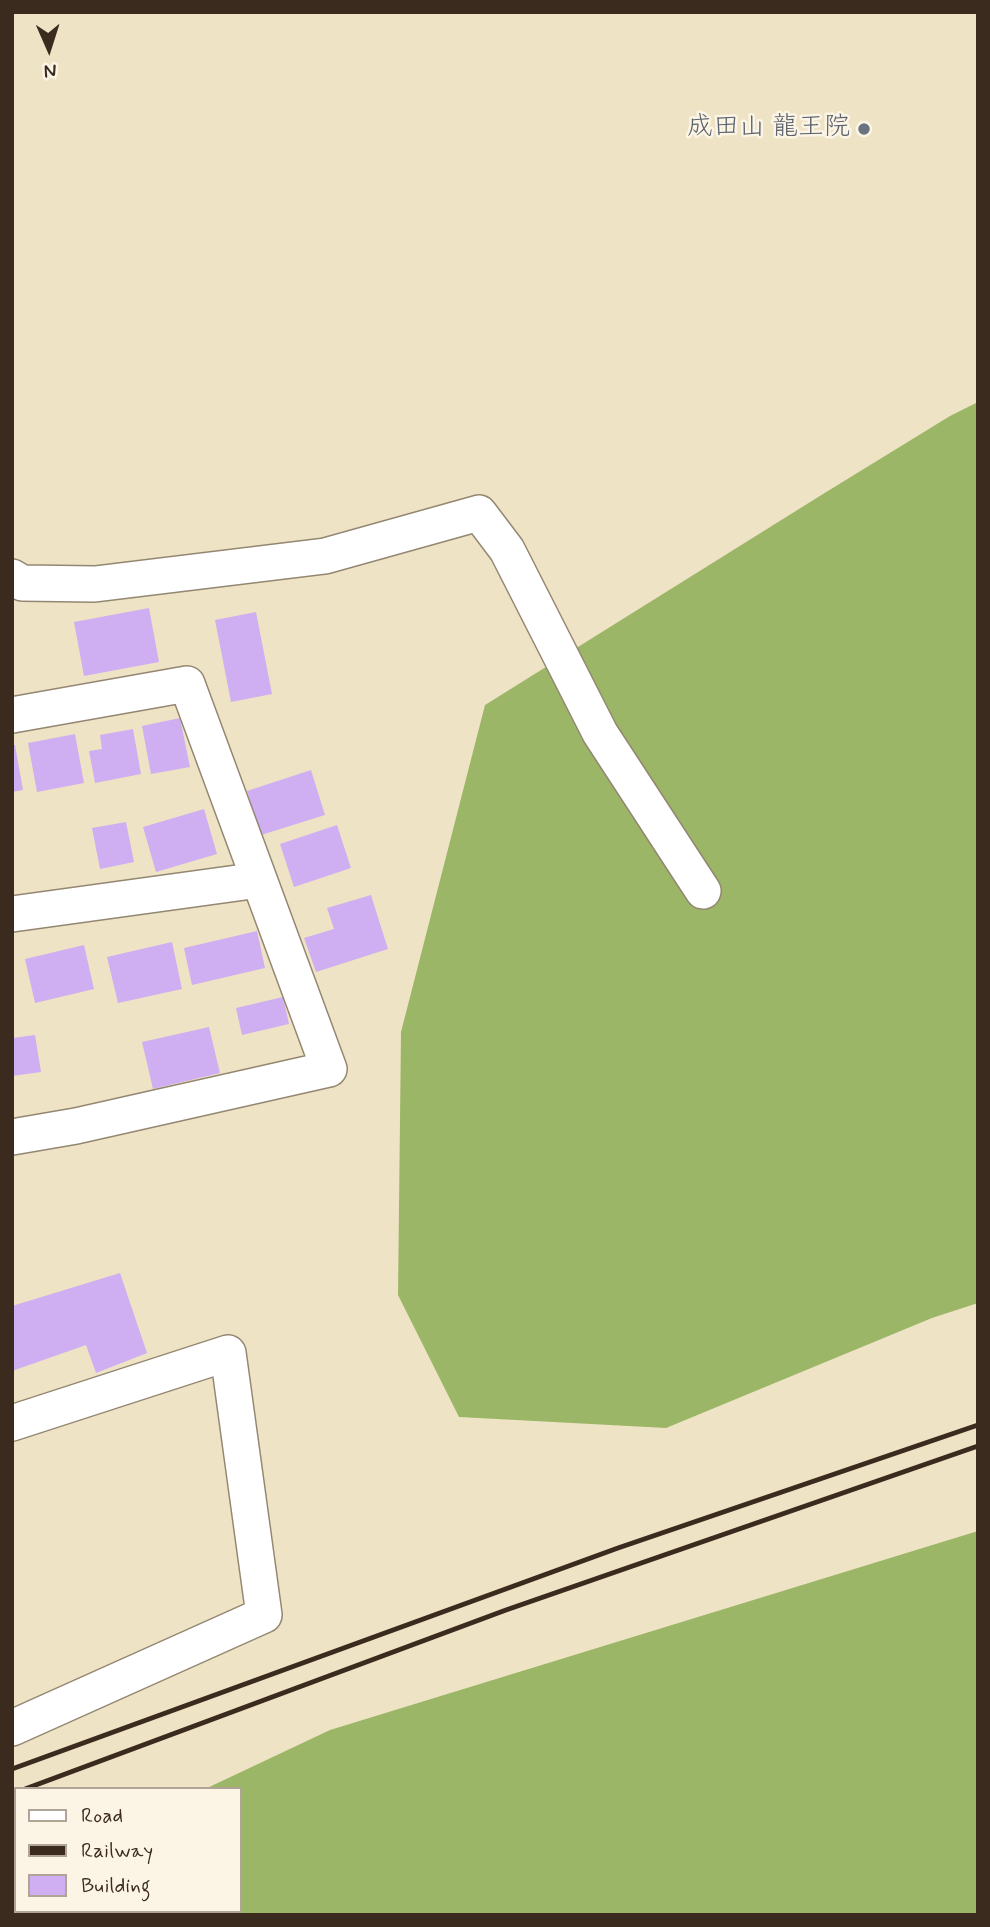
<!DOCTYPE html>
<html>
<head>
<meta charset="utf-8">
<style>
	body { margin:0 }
	#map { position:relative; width:990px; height:1927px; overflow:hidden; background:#eee4c5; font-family:Mynerve,sans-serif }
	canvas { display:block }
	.frame { position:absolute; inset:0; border:14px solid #3b2a1e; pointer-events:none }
	.legend { position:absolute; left:14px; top:1787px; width:228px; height:126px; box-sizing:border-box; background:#fcf5e5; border:2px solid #afa495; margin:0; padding:9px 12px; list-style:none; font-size:21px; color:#3b2a1e }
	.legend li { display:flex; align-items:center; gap:14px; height:35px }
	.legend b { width:35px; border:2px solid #afa495 }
	.north { position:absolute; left:14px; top:14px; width:70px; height:70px; -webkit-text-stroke:5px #fcf5e5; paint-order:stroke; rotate:177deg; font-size:19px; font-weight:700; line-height:28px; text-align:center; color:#3b2a1e }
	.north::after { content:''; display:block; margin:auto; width:24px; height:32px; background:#3b2a1e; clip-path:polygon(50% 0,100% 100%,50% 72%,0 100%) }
</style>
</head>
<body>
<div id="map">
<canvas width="990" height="1927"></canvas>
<div class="frame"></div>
<ul class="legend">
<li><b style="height:9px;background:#fff"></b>Road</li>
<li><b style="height:9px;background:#3b2a1e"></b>Railway</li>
<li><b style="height:19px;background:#cfaef1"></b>Building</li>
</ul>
<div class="north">N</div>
</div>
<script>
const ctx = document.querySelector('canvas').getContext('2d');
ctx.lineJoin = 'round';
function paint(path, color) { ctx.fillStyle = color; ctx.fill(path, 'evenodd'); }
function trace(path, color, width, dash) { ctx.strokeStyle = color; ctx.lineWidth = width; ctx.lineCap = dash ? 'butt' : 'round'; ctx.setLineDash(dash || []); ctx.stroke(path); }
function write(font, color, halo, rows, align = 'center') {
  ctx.font = font + ' Mynerve,"Klee One",sans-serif'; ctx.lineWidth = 5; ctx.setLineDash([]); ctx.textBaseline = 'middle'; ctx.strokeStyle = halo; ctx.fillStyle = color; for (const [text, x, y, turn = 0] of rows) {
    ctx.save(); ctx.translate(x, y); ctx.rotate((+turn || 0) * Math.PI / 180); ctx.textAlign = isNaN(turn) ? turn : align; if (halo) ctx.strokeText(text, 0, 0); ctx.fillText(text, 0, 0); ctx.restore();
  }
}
paint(new Path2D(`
	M978,402V1303L932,1318L666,1428L459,1417L398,1295L401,1032L485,705L823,494L950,416Z
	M978,1531V1915H12V1879L16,1878V1911H240V1789H205L330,1730Z`), '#9cb667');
paint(new Path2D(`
	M149,608L159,662L84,676L74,622Z
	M256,612L272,694L231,702L215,620Z
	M180,718L190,767L151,774L142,726Z
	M133,729L141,774L95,783L89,751L102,749L100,735Z
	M75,734L84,783L37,792L28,743Z
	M12,745H15L23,790L12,792Z
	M311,770L325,815L261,835L247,791Z
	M204,809L217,854L156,872L143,827Z
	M126,822L134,862L100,869L92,828Z
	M337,825L351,868L294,887L280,844Z
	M371,895L388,949L316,972L304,938L334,929L327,908Z
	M257,931L265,968L192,985L184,948Z
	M172,942L182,989L118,1003L107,957Z
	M84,945L94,989L35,1003L25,959Z
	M283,997L289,1024L242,1035L236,1008Z
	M209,1027L220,1073L153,1089L142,1042Z
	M35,1035L41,1072L12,1076V1038Z
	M120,1273L147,1353L96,1373L86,1345L12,1371V1306Z`), '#cfaef1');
const minor = new Path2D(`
	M12,577L22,583L95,584L325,556L479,513L507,550L600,733L703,891
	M12,715L187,684L329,1069L76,1126L12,1137
	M12,914L259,880
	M12,1423L228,1353L264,1615L12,1728`);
trace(minor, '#948772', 38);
trace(minor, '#fff', 35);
trace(new Path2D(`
	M12,1769L618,1548L978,1425
	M25,1789L506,1610L978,1446`), '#3b2a1e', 5);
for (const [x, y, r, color] of [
	[864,129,7,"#6b7280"]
]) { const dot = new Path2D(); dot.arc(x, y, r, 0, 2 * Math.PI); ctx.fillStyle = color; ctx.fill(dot); trace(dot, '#fcf5e5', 2.5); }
write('26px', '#5b616d', '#fcf5e5', [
	["成田山 龍王院",850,129]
], 'right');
</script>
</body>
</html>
